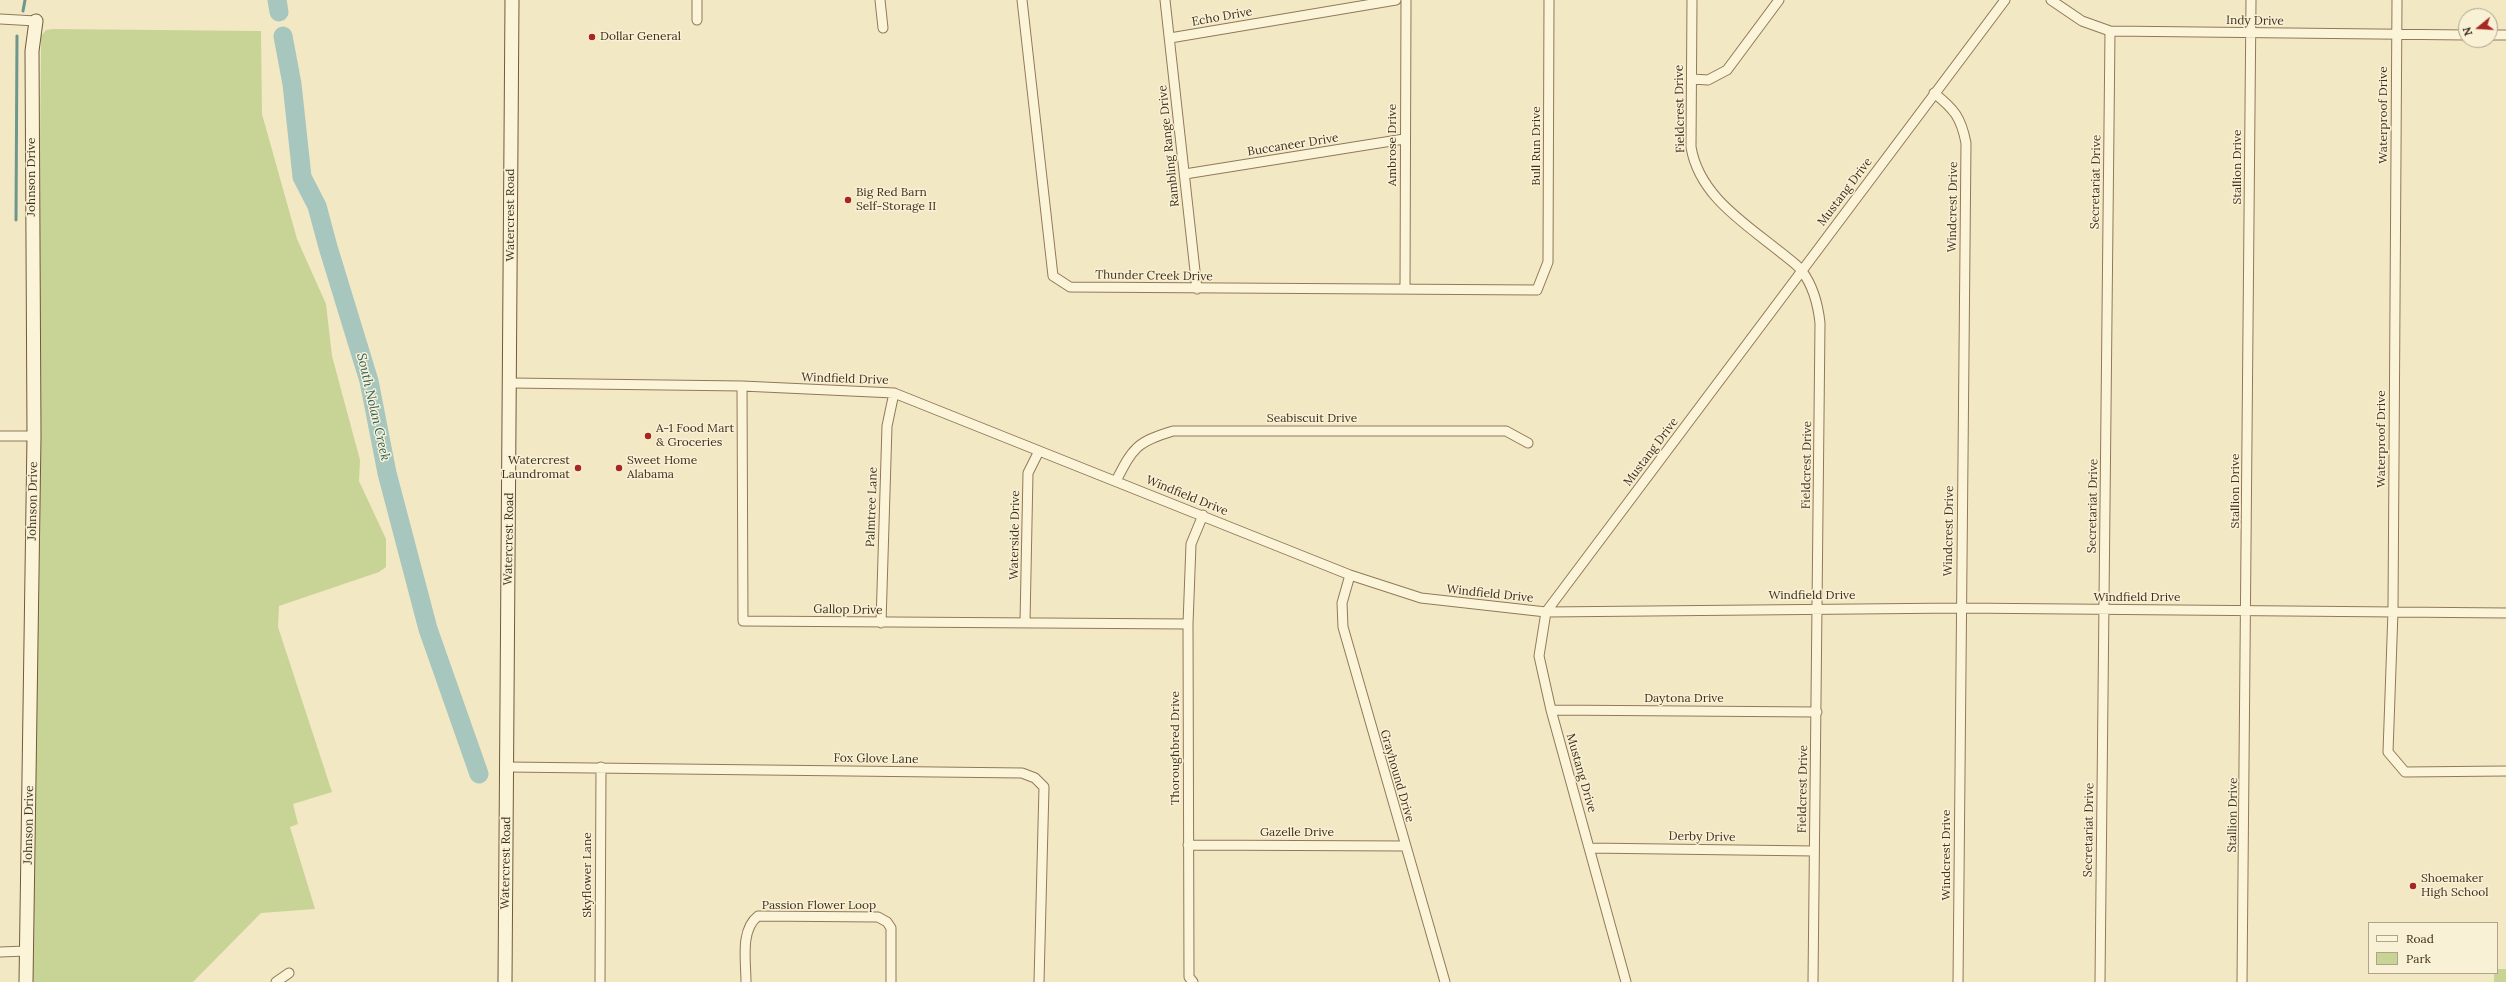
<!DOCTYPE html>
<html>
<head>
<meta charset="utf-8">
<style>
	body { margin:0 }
	#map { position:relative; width:2506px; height:982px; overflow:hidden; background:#f3e8c4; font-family:Lora,serif }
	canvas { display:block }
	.legend { position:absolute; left:2368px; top:922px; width:130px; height:52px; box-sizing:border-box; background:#f9f1d5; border:1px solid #afa38b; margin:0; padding:5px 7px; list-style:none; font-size:12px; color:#3f2f1d }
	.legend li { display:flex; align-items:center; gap:8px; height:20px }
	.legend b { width:20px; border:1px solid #afa38b }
	.north { position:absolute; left:2458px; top:8px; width:40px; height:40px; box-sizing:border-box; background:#f9f1d5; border:1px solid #afa38b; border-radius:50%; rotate:252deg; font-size:11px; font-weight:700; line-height:16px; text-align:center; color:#3f2f1d }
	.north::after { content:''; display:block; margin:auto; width:14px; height:18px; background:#a72720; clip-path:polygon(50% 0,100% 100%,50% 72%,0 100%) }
</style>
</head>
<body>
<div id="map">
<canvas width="2506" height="982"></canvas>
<ul class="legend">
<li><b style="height:5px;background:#fcf4d9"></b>Road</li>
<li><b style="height:11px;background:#c8d396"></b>Park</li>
</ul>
<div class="north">N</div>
</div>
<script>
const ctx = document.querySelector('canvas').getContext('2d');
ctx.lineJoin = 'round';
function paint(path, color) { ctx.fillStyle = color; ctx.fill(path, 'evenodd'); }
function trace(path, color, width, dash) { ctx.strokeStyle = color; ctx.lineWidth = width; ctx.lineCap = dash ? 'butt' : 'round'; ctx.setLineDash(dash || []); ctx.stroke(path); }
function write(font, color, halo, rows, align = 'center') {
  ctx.font = font + ' Lora,serif'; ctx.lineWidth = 3; ctx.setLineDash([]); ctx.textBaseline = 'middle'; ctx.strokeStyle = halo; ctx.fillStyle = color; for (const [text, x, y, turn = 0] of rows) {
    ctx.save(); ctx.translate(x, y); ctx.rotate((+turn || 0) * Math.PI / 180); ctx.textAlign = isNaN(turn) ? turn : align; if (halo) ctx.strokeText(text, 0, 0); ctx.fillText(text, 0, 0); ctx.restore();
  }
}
paint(new Path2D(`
	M53,29L261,31L262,114L297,239L326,304L332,356L360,460L359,481L386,539V567L379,572L279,606L278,627L332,792L293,804L298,824L290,827L315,909L261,913L193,982H31L41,48V36L46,30Z
	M2497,969H2506V982H2494V973H2497Z`), '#c8d396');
trace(new Path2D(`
	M23,11L25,0
	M16,220L17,36`), '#6c968e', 3);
trace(new Path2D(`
	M277,0L279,12
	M283,36L292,84L302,177L317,206L328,247L369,381L387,473L428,629L479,774`), '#a6c6be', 19);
const street = new Path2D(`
	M697,0V20
	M880,0L883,28
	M1022,0L1053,276L1070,287L1537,290L1548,262L1549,0
	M1165,0L1197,289
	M1692,0L1691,147C1699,195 1743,222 1779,251C1786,257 1797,264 1802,271C1813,286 1818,304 1820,323L1813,982
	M2051,0L2082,21L2110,31L2466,35
	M2397,0L2393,611L2388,752L2405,772L2506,771
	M0,19L36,21
	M2490,35H2506
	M1170,38L1396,0
	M1692,79L1708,80L1727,70L1779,0
	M1934,93C1954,109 1961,117 1966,143L1958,982
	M1185,174L1404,139
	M1405,289L1406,0
	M511,383L742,386L894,393L1350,575L1421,598L1546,612L1960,608L2506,613
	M742,386L743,621L1188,624
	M0,436H34
	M1116,481C1133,448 1136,442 1173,431H1506L1528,443
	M1350,575L1342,603L1343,627L1445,982
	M1025,622L1028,473L1039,451
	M881,623L887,426L894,393
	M1551,710L1817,712
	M507,767L1022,773L1035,778L1044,787L1039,982
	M1188,845L1405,846
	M1589,848L1814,851
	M0,952L26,951
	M276,982L289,973
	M600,982L601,767
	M746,982C746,961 740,930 758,916L878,917L887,922L891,928V982
	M1193,982L1189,977L1188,624L1191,544L1203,515
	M1626,982L1551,710L1539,656L1546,612L2005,0
	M2100,982L2110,31
	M2242,982L2251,0`);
const secondary = new Path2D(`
	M26,982L34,436L32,51L36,21
	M505,982L512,0`);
trace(street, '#917958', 11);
trace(secondary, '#725a3b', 15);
trace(street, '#fcf4d9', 9);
trace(secondary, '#fcf4d9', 13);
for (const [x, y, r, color] of [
	[592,37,4,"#a72720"],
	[848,200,4,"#a72720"],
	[648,436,4,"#a72720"],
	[578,468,4,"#a72720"],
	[619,468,4,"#a72720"],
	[2413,886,4,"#a72720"]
]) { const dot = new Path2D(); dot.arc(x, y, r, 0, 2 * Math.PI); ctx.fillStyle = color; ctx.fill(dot); trace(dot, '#f9f1d5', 1.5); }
write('12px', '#3f2f1d', '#f9f1d5', [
	["Echo Drive",1222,17,-10],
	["Indy Drive",2255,21,1],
	["Fieldcrest Drive",1680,109,-91],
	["Waterproof Drive",2384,115,-90],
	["Buccaneer Drive",1293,145,-9],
	["Ambrose Drive",1393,145,-90],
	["Rambling Range Drive",1169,146,-96],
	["Bull Run Drive",1537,146,-90],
	["Stallion Drive",2238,167,-90],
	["Johnson Drive",32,177,-90],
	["Secretariat Drive",2096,182,-89],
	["Mustang Drive",1845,192,-53],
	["Windcrest Drive",1953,207,-89],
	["Watercrest Road",511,215,-90],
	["Thunder Creek Drive",1154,276,1],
	["Windfield Drive",845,379,2],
	["Seabiscuit Drive",1312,419],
	["Waterproof Drive",2382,439,-90],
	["Mustang Drive",1651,452,-53],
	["Fieldcrest Drive",1807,465,-89],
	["Stallion Drive",2236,491,-90],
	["Windfield Drive",1187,496,22],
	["Johnson Drive",33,501,-89],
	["Secretariat Drive",2093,506,-89],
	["Palmtree Lane",872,507,-88],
	["Windcrest Drive",1949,531,-89],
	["Waterside Drive",1015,535,-89],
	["Watercrest Road",509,539,-89],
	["Windfield Drive",1490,594,6],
	["Windfield Drive",1812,596],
	["Windfield Drive",2137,598],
	["Gallop Drive",848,610,1],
	["Daytona Drive",1684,699],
	["Thoroughbred Drive",1176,748,-90],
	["Fox Glove Lane",876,759,1],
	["Mustang Drive",1581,773,74],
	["Grayhound Drive",1397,776,74],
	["Fieldcrest Drive",1803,789,-89],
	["Stallion Drive",2233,815,-89],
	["Johnson Drive",29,825,-89],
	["Secretariat Drive",2089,830,-89],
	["Gazelle Drive",1297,833],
	["Derby Drive",1702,837,1],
	["Windcrest Drive",1947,855,-90],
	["Watercrest Road",506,863,-89],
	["Skyflower Lane",588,875,-90],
	["Passion Flower Loop",819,906]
]);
write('12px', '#3f2f1d', '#f9f1d5', [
	["Dollar General",600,37],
	["Big Red Barn",856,193],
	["Self-Storage II",856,207],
	["A-1 Food Mart",656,429],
	["& Groceries",656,443],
	["Watercrest",570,461,"right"],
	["Laundromat",570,475,"right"],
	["Sweet Home",627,461],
	["Alabama",627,475],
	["Shoemaker",2421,879],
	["High School",2421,893]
], 'left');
write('italic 13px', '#2b6060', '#f9f1d5', [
	["South Nolan Creek",373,407,77]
]);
</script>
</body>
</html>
